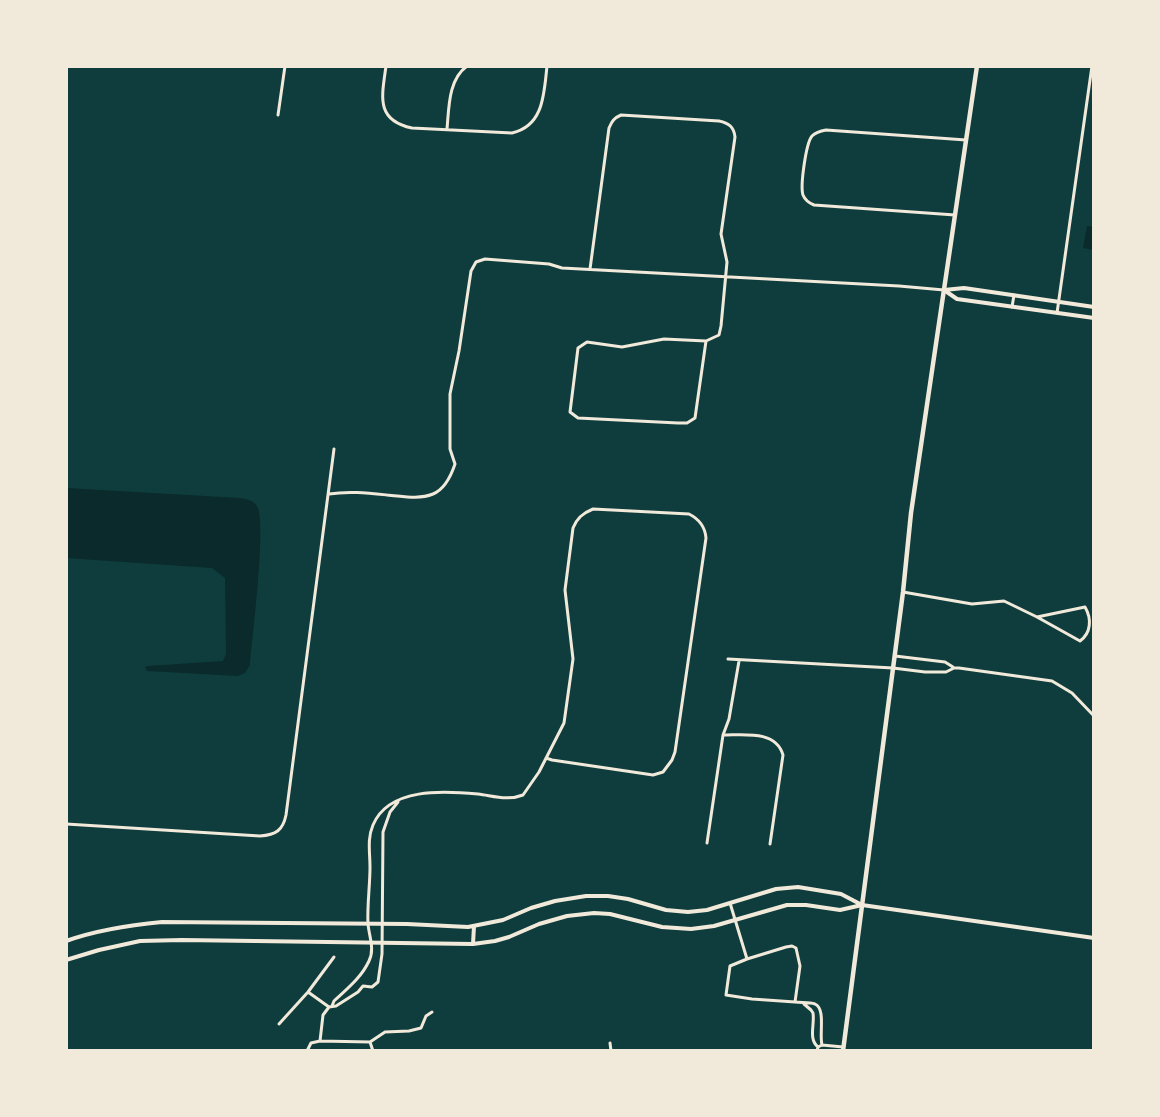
<!DOCTYPE html>
<html>
<head>
<meta charset="utf-8">
<style>
	body { margin:0 }
	#map { position:relative; width:1160px; height:1117px; overflow:hidden; background:#0f3d3e; font-family:Arial,sans-serif }
	canvas { display:block }
	.frame { position:absolute; inset:0; border:68px solid #f1e9da; pointer-events:none }
</style>
</head>
<body>
<div id="map">
<canvas width="1160" height="1117"></canvas>
<div class="frame"></div>
</div>
<script>
const ctx = document.querySelector('canvas').getContext('2d');
ctx.lineJoin = 'round';
function paint(path, color) { ctx.fillStyle = color; ctx.fill(path, 'evenodd'); }
function trace(path, color, width, dash) { ctx.strokeStyle = color; ctx.lineWidth = width; ctx.lineCap = dash ? 'butt' : 'round'; ctx.setLineDash(dash || []); ctx.stroke(path); }
paint(new Path2D(`
	M1087,226L1094,227V250L1083,248Z
	M66,488L240,498C246,499 253,500 257,506C267,522 252,639 250,665L245,673L238,676L147,671L145,667L148,666L223,661L226,654L225,578L212,568L66,558Z`), '#0a2a2b');
trace(new Path2D(`
	M386,66C382,96 375,120 412,128L512,133C544,126 544,93 547,66
	M278,115L285,66
	M447,129C449,108 448,80 467,66
	M955,215L814,205C809,203 805,200 803,195C800,186 806,143 812,136C816,132 820,131 826,130L966,140
	M590,269L609,128C612,121 614,118 621,115L719,121C729,123 734,127 735,137L721,234L727,262L721,326L719,335L706,341
	M1012,307L1014,295
	M1057,313L1092,66
	M664,339L706,341L695,418L687,423H678L578,418L570,412L578,348L587,342L622,347Z
	M329,494C348,491 367,493 387,495C402,496 418,500 433,494C445,489 451,476 455,464L450,449V394L459,351L471,271L476,262L485,259L549,264L562,268L899,286L944,290
	M903,592L972,604L1004,601L1037,617L1080,641C1091,633 1092,619 1085,607L1037,617
	M895,656L945,662L953,667
	M728,659L893,668L925,672H946L954,668H959L1052,681L1072,693L1094,716
	M723,735C744,735 776,730 783,755L770,844
	M66,824L260,836C276,835 283,830 286,815L334,449
	M707,843L723,735L729,719L739,661
	M730,903L747,959L730,966L726,995L752,999L795,1002L800,966L796,948L792,946L786,947L747,959
	M308,992L329,1007
	M795,1002C801,1003 809,1002 815,1004C826,1009 819,1034 822,1045
	M804,1004L811,1010L813,1013C815,1024 808,1039 818,1047
	M332,1006L334,1001C347,989 361,978 369,961C375,949 369,936 368,924C367,905 370,886 370,867C370,852 367,839 373,825C389,787 444,791 478,794C494,796 508,801 523,795L539,772L564,723L573,659L565,590L573,528C577,518 583,513 593,509L689,514C699,519 705,526 706,538L675,752L672,760L663,772L653,775L552,760L546,758
	M279,1024L308,992L334,957
	M320,1041L370,1042L385,1032L409,1031L421,1028L426,1016L432,1012
	M370,1042L373,1051
	M610,1043L611,1051
	M307,1051L311,1043L320,1041L323,1015L329,1007L336,1006L358,992L363,986L372,987L378,982L382,954L383,832L390,812L398,802
	M817,1051L818,1047L822,1045L843,1047`), '#f1e9da', 3);
trace(new Path2D(`
	M944,290L957,299L1094,318
	M944,290L964,288L1094,307
	M66,941C97,930 130,925 162,922L407,924L468,927L503,920L531,908L555,901L586,896H608L628,899L666,910L688,912L707,910L776,889L798,887L841,894L862,905L1094,938
	M473,944L474,926
	M66,960L99,950L140,941L182,940L473,944L495,941L509,937L539,924L567,916L594,913L610,914L662,927L691,929L714,926L787,905H806L840,910L862,905`), '#f1e9da', 4);
trace(new Path2D(`
	M843,1051L903,592L911,513L977,66`), '#f1e9da', 4.5);
</script>
</body>
</html>
